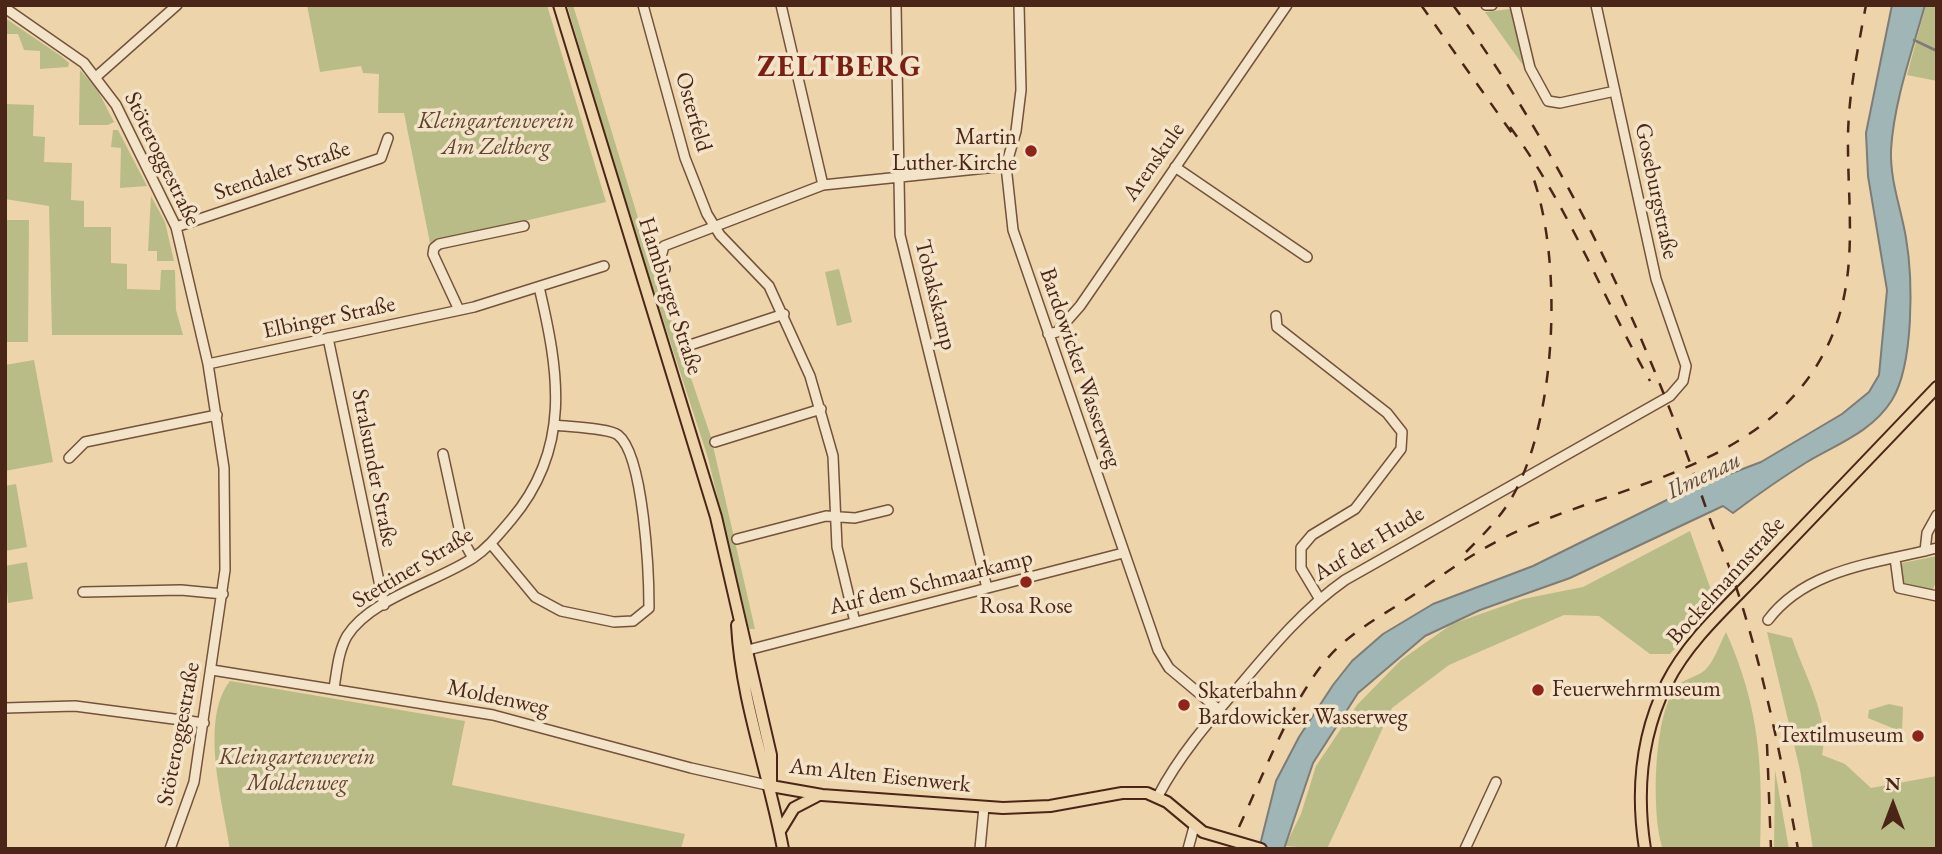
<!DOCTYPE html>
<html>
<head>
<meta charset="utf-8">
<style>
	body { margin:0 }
	#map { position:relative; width:1942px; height:854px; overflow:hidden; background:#edd4aa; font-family:"EB Garamond",serif }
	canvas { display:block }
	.frame { position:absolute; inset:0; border:7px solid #4b2618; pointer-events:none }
	.north { position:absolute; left:1858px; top:770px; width:70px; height:70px; -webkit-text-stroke:5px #f3e3c8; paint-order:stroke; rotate:0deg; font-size:19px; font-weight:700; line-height:28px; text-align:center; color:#4b2618 }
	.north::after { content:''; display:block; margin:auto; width:24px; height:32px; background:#4b2618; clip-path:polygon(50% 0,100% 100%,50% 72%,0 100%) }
</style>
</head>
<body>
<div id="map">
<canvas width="1942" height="854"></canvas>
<div class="frame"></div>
<div class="north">N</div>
</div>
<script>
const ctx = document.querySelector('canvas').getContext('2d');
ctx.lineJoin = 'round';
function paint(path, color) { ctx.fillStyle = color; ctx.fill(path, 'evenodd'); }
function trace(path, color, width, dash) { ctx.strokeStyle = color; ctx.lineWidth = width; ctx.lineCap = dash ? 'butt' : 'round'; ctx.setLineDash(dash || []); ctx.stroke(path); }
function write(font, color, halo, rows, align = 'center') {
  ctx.font = font + ' "EB Garamond",serif'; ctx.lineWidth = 7; ctx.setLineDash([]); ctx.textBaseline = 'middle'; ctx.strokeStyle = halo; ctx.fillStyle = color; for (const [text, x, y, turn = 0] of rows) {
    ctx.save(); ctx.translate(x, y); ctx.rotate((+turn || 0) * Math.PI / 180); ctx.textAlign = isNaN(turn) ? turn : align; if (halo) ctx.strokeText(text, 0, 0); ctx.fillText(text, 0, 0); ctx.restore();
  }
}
paint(new Path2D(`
	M307,5H547L606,202L430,243L404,113H378L379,74L363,73L361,66L320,72Z
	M567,5H573L650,257L711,437L755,629H749L708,458L621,190Z
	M1926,5H1937V81L1907,75Z
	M1510,9L1525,68L1485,12Z
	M5,18L61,56L69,63L68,67L40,69V51L24,50L18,34H5Z
	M80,70L97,89L114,122L108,125H79Z
	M5,104L34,105L33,136L45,137L44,162L72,163L71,200L84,201V227H111V263L127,264V289L160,290L161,270H175L176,310L183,335H52L49,206L5,199Z
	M113,130H118L147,186L120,188L121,148L111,147Z
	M151,196L165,222L174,261H157V251H148Z
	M5,220H29L28,342H5Z
	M839,269L852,322L837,326L825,272Z
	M34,360L53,462L5,471V365Z
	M16,484L27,547L5,551V486Z
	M1690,531L1716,604L1670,654H1650L1599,616L1564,615L1449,665L1392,708L1327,849L1285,846L1301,814L1316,766L1357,705L1401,660L1452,624L1523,599L1583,587Z
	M1937,556V579L1932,592L1904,589L1900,572L1902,563Z
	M27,562L33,599L8,603L5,566Z
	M1726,632C1760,708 1763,767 1760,849H1663C1651,816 1653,713 1677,686C1684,679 1697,677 1705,670C1714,662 1720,643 1726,632Z
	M1767,632L1792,638C1803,672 1831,719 1822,755L1845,764L1871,788L1937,776V849H1813L1800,770Z
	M230,681L465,721L452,785L685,834L681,849H230C223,802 199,721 230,681Z
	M1889,704L1903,707L1902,732L1868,718L1869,710Z
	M1775,770L1789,849H1774Z`), '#babc87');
const water = new Path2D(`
	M1892,5H1925C1912,52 1894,101 1891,150C1890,181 1901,208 1906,238C1913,279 1914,364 1892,400C1872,432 1837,444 1807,462C1781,478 1757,495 1733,513L1723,506L1570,578L1480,610L1425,636L1358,693L1313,763L1284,849H1259L1276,781L1299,737L1333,685L1352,661L1383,634L1433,604L1533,566L1685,491L1761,462L1842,414L1869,392L1879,375L1887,290L1868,176L1866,133Z`);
paint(water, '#a0b5b5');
trace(water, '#7e7c76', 2);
trace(new Path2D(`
	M1914,40L1937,51`), '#7e7c76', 2.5);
const minor = new Path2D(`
	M643,5L685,158L707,214L720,235L769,286L810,376L833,456L837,547L855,622
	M781,5L823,185
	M896,5L900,235L987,588
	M1019,5L1021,90L1016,131L1006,166L1013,230L1158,650L1169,668L1219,710
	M1486,5H1492
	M1515,5L1530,68L1548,101L1560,103L1615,91
	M5,8L84,63L116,105L176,227L208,364L224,468L225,570L194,782L170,849
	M97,76L177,5
	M1175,167L1307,257
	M176,227L381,158L388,138
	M665,269L661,257L664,246L823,185L1006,166
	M459,310L433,254L434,248L439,244L524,226
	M1276,316L1277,327L1387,413L1402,432L1401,449L1355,509L1312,535L1301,548V568L1319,598
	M1048,334L1057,332L1080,306L1287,5
	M328,338L384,605
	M684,347L784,314
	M208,364L474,307L604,266
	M715,442L821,409
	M443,454L461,537L473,558
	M69,458L85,442L217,415
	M737,539L826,516L855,518L888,510
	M491,544L535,597L561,611L614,622L633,621L649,608C649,575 644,455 618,435C609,428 569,427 555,425
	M1925,551L1927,533L1937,515
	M1895,558L1899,588L1937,596
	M83,592L181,590L223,594
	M1768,620C1807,568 1878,563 1937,548
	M748,650L1123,553
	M212,670L493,715L691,768L771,786
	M334,688C337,671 338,652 347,636C370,599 436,582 473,558C488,548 499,534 511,520C572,448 559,372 539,287
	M5,708L75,706L204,723
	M1158,796C1180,754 1211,719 1242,683C1274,645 1304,609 1345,580L1670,396L1683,381L1686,366L1656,279L1596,5
	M980,849L984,807
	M1188,849L1194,827
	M1465,849L1496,782`);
const major = new Path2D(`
	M559,5L716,517L771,755V786
	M737,625C741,701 769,774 783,849
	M771,786L822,795L1003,808L1050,806L1122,793H1147L1167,802L1203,832L1261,849
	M780,831L794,808L817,796
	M1645,849C1636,792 1641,735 1667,683C1689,639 1730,604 1763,569C1821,508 1879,448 1937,387`);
trace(minor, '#74523c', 12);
trace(major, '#4b2618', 14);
trace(minor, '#f3e3c8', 9);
trace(major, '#edd4aa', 10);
trace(new Path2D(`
	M1421,5L1514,136
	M1453,5C1566,159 1644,328 1706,508C1713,529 1723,550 1731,572C1762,661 1781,757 1798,849
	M1510,127C1568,205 1603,298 1650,381
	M1466,552C1483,535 1499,519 1511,499C1557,421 1563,262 1533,177
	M1767,744L1771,849
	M1239,827C1263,776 1290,703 1326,660C1352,629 1390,612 1422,589C1455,566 1487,544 1525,528C1631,482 1769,463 1826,349C1861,279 1847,209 1848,135C1849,91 1858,48 1866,5`), '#4b2618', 2.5, [12, 12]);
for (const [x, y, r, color] of [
	[1031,151,7,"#8f2418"],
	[1026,582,7,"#8f2418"],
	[1538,690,7,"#8f2418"],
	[1184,705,7,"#8f2418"],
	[1918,736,7,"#8f2418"]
]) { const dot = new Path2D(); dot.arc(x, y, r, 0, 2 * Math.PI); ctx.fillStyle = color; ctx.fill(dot); trace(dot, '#f3e3c8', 2.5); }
write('23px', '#4b2618', '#f3e3c8', [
	["Osterfeld",693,112,74],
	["Stöteroggestraße",162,159,64],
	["Arenskule",1154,162,-55],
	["Stendaler Straße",282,171,-19],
	["Goseburgstraße",1656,191,78],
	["Tobakskamp",935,295,76],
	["Hamburger Straße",670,296,72],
	["Elbinger Straße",329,318,-12],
	["Bardowicker Wasserweg",1080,368,71],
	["Stralsunder Straße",374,468,79],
	["Auf der Hude",1369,544,-31],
	["Stettiner Straße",413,568,-31],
	["Bockelmannstraße",1726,581,-48],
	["Auf dem Schmaarkamp",931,583,-14],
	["Moldenweg",498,698,12],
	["Stöteroggestraße",179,734,-79],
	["Am Alten Eisenwerk",880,776,6]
]);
write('italic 23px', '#61442e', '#f3e3c8', [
	["Kleingartenverein",496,122],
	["Am Zeltberg",496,148],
	["Kleingartenverein",297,758],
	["Moldenweg",297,784]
]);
write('23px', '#4b2618', '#f3e3c8', [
	["Martin",1017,138],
	["Luther Kirche",1017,164],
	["Rosa Rose",1026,607,"center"],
	["Feuerwehrmuseum",1552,690,"left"],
	["Skaterbahn",1198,692,"left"],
	["Bardowicker Wasserweg",1198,718,"left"],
	["Textilmuseum",1904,736]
], 'right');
write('italic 24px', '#604a3f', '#f3e3c8', [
	["Ilmenau",1704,476,-26]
]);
ctx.letterSpacing = '2px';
write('bold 30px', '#7a1f14', '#f3e3c8', [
	["ZELTBERG",840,68]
]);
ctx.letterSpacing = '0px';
</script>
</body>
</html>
